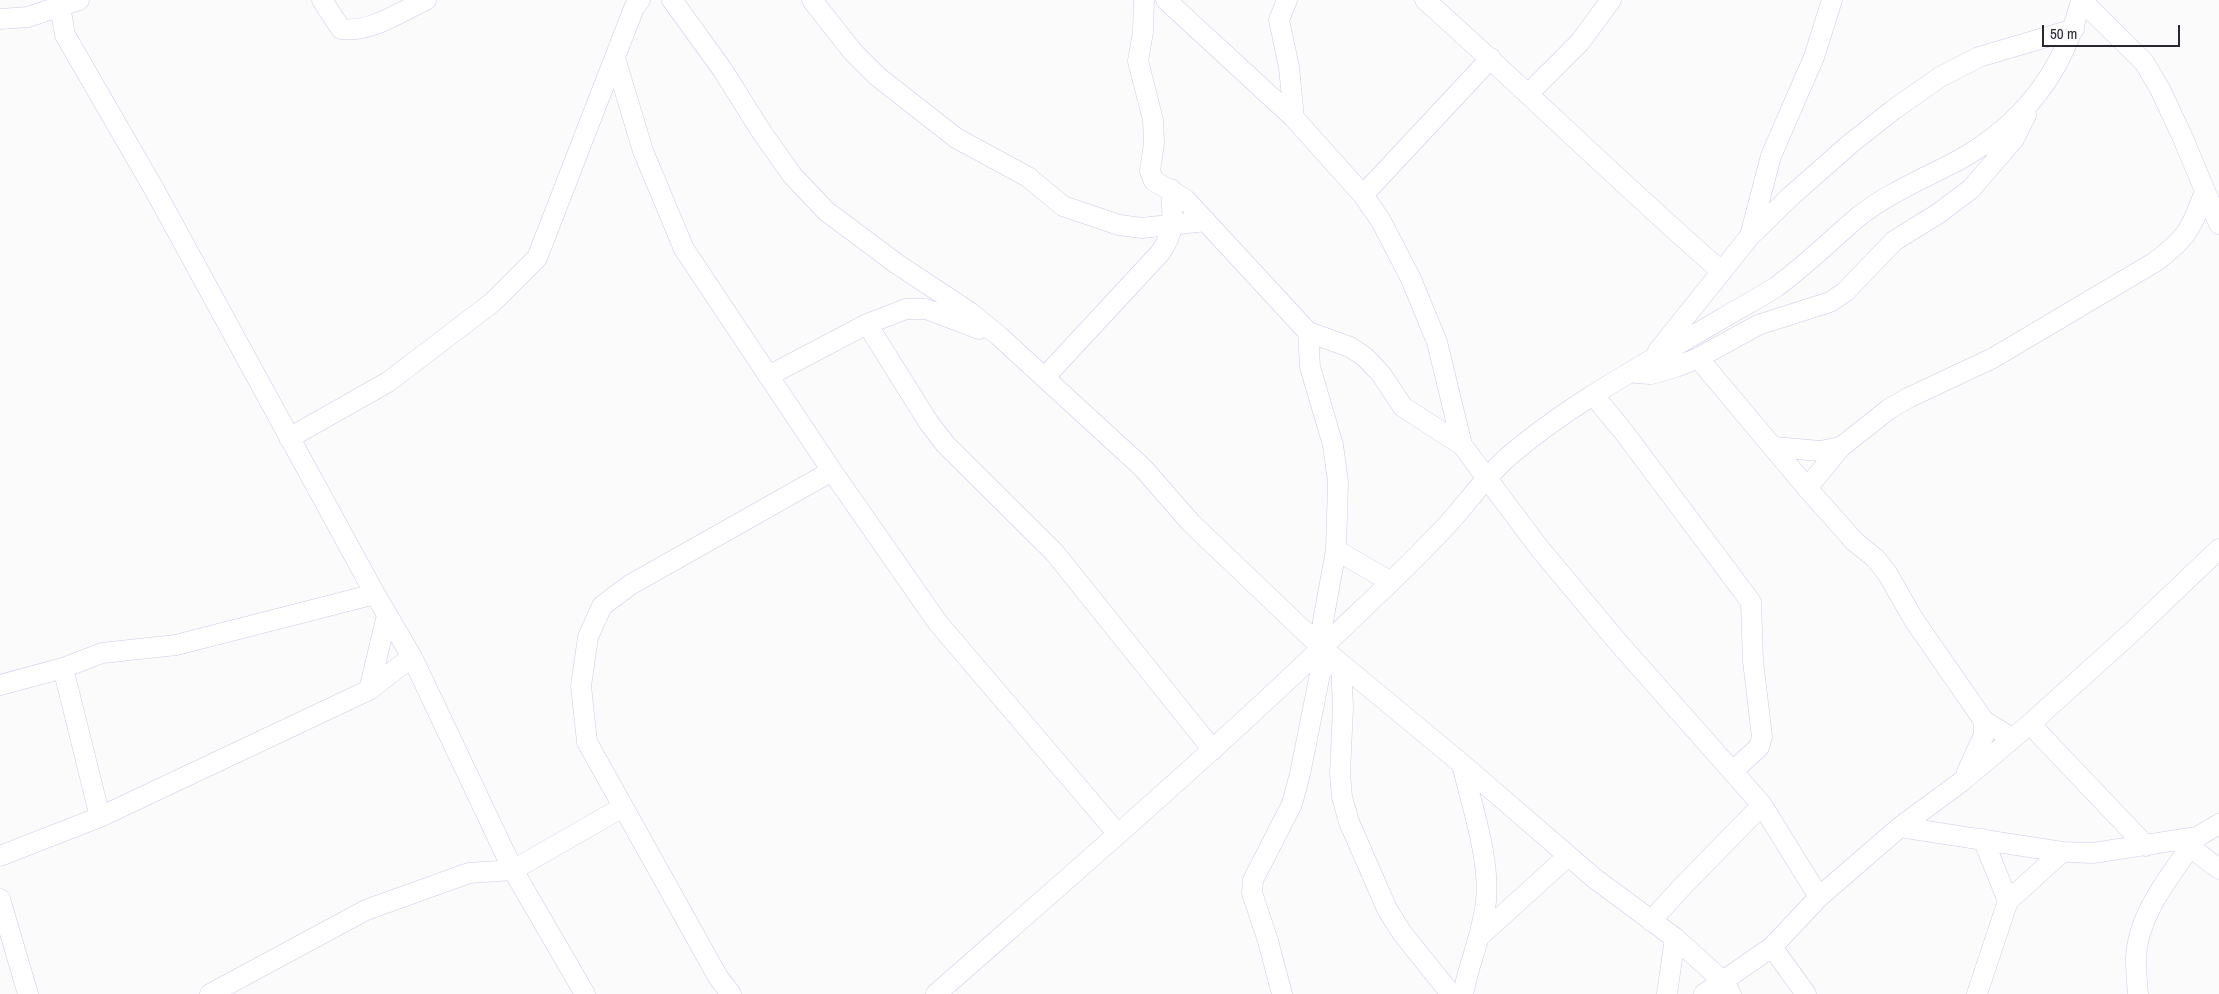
<!DOCTYPE html>
<html>
<head>
<meta charset="utf-8">
<style>
	body { margin:0 }
	#map { position:relative; width:2219px; height:994px; overflow:hidden; background:#fbfbfb; font-family:"Archivo Narrow",sans-serif }
	canvas { display:block }
	.scale { position:absolute; left:2042px; top:25px; width:138px; height:22px; box-sizing:border-box; border:2px solid #272632; border-top:0; padding-left:6px; font-size:15px; line-height:18px; white-space:nowrap; color:#272632; -webkit-text-stroke:4px #fbfbfb; paint-order:stroke }
</style>
</head>
<body>
<div id="map">
<canvas width="2219" height="994"></canvas>
<div class="scale">50 m</div>
</div>
<script>
const ctx = document.querySelector('canvas').getContext('2d');
ctx.lineJoin = 'round';
function trace(path, color, width, dash) { ctx.strokeStyle = color; ctx.lineWidth = width; ctx.lineCap = dash ? 'butt' : 'round'; ctx.setLineDash(dash || []); ctx.stroke(path); }
const minor = new Path2D(`
	M59,0L65,35L154,189L375,594L412,657L513,870L585,994
	M322,0L341,29C370,33 400,12 426,0
	M672,0L722,69L761,131L792,175L826,211L897,264L971,313L999,336L1143,468L1191,523L1322,648L1462,764L1594,878L1675,938L1724,982L1731,994
	M812,0L853,52L877,76L956,138L1028,177L1063,206L1119,225L1142,228L1206,221
	M1144,0L1143,32L1138,61L1153,120L1154,143L1150,171L1154,181L1185,199L1308,332L1350,347L1365,357L1381,374L1403,407L1462,445L1540,549L1616,640L1762,805L1819,897
	M1166,0L1294,118L1363,195L1381,221L1411,279L1437,342L1462,445
	M1287,0L1279,20L1289,67L1294,118
	M1425,0C1525,89 1620,183 1721,271
	M2081,0L2144,62L2160,89L2182,136L2219,224
	M0,19L28,17L79,0
	M615,58L643,151L684,249L832,471L938,623L1118,834
	M1529,93L1580,42L1611,0
	M1363,195L1491,58
	M1750,236L1771,156L1814,57L1832,0
	M867,324L929,423L946,445L1054,552L1213,750
	M1308,332L1310,367L1333,445L1338,482L1336,550L1322,627L1328,642
	M1658,351L1750,236L1791,196L1850,144L1893,110L1940,77L1979,57L2074,29
	M1698,358L1807,488L1855,542L1875,558L1887,573L1914,620L1984,721L2012,738
	M1636,373L1651,374L1676,367L1698,358L1758,325L1830,302L1845,292L1894,241L1939,213L1971,189L2014,139L2026,115
	M768,376L867,324L906,309H926L979,329
	M1045,377L1160,253C1177,229 1172,217 1171,189
	M1594,396L1623,431L1751,602L1753,661L1762,737L1759,747L1733,771
	M289,438L388,382L493,302L537,258L634,8L640,0
	M1774,447L1820,451L1841,447
	M1807,488L1841,447L1889,409L1908,398L1993,358L2155,262C2188,237 2191,229 2205,191
	M1336,550L1391,582
	M1341,664L1343,707L1340,774L1342,797L1349,822L1387,909L1402,933L1451,994
	M63,668L100,817
	M0,685L63,668L102,653L176,645L375,594
	M369,690L387,615
	M2030,724L2146,846
	M1462,764C1472,807 1490,858 1486,901C1483,933 1469,962 1463,994
	M1967,772L1984,735V721
	M1900,827L2062,852L2093,853L2197,837L2219,824
	M1983,839L2008,901
	M2190,847L2219,869
	M0,856L100,817L369,690L412,657
	M0,899L28,994
	M1651,921L1680,889L1762,805
	M1481,935L1568,856
	M1772,947L1806,994
	M210,994L366,910L469,873L513,870L623,807
	M731,994L718,977L587,742L581,686L588,637L602,606L630,585L832,471
	M936,994C1069,877 1204,761 1332,638C1371,601 1411,564 1447,525C1468,502 1485,477 1509,456C1573,401 1651,361 1723,318C1740,308 1759,298 1776,287C1805,266 1831,240 1858,217C1888,193 1925,178 1959,160C2023,124 2064,72 2081,0
	M1282,994L1268,941L1252,893L1253,880L1292,804L1300,774L1320,674L1331,656
	M1667,994L1675,938
	M1704,994L1772,947L1819,897L1900,827L1961,782L2030,724L2132,632L2219,549
	M1977,994L2008,901L2062,852
	M2138,994C2137,983 2136,971 2136,959C2137,913 2173,873 2197,837`);
trace(minor, '#cccbea', 21);
trace(minor, '#fff', 20);
</script>
</body>
</html>
